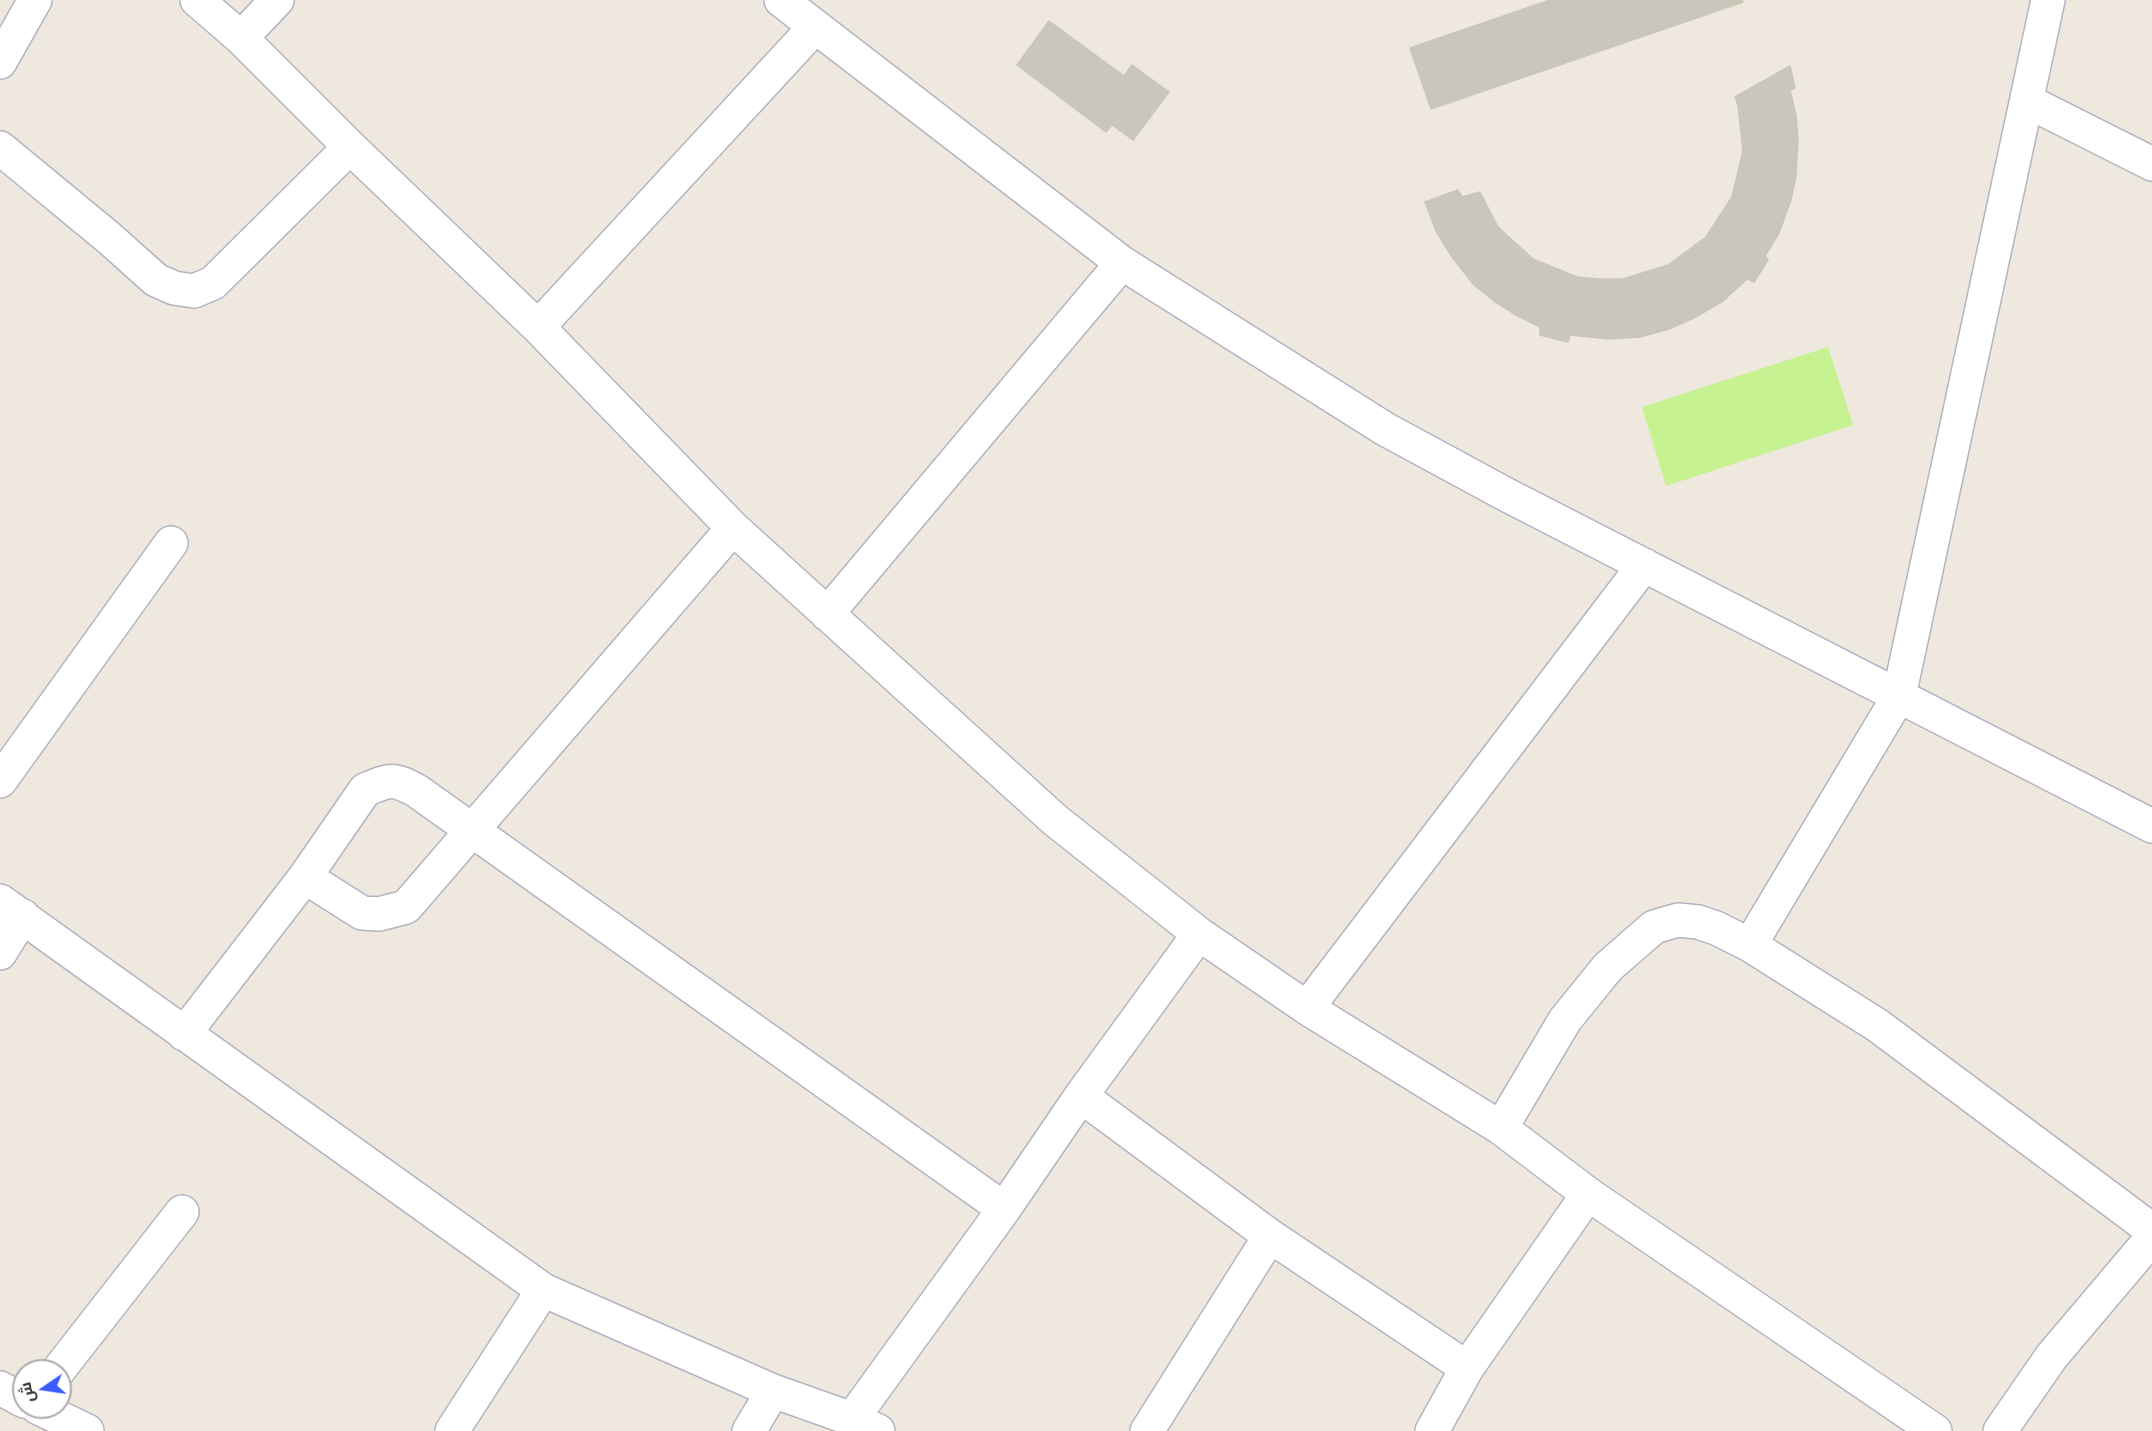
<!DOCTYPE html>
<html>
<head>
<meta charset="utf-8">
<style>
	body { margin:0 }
	#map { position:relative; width:2152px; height:1431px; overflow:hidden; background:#efe8de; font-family:"Golos Text",Cairo,sans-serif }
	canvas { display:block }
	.north { position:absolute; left:12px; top:1359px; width:60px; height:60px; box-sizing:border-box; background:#fff; border:2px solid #ababab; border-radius:50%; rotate:257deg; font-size:16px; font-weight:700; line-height:24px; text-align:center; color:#2d2d2d }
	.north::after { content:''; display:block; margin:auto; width:21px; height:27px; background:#3b5aff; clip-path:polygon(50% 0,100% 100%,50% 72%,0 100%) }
</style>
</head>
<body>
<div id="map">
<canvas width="2152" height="1431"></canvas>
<div class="north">ش</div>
</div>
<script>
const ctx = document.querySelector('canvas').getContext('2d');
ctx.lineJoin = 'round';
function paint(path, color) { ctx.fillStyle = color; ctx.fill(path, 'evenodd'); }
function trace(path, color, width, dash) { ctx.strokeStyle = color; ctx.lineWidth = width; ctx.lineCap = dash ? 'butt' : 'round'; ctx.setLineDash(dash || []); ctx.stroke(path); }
paint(new Path2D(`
	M1828,347L1853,425L1666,486L1642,407Z`), '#c6f291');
const building = new Path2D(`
	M1550,0H1742L1743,2L1431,109L1410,48Z
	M1049,21L1124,76L1132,65L1169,92L1133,140L1112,125L1106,132L1017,65Z
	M1790,66L1795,88L1790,90L1796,115L1798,140L1796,176L1791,200L1779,233L1765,256L1768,260L1754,282L1747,279L1723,301L1696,317L1669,329L1640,337L1609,339L1570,335L1568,342L1540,335V327L1516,315L1494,301L1474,285L1452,257L1436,231L1425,202L1458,190L1462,197L1480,192L1498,227L1533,259L1577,277L1599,279H1623L1668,265L1706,237L1732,197L1743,151L1738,105L1735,97Z`);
paint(building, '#cbc6bc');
trace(building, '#cbc5b7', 1.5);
const street = new Path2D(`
	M197,0L241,38L350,147L538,327L733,528L1055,820L1199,934L1307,1008L1501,1128L1588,1194L1935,1431
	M781,0L1122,263L1385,429L1507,495L2152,826
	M241,38L277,0
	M0,62L35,0
	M2027,101L2152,164
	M0,148L109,238L156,280L174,288L194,291L213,283L350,147
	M538,327L815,27
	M827,614L1122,263
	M0,781L171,543
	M305,877L362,913L379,914L406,907L733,528
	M0,901L543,1290L773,1391L852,1419L878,1431
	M1750,945L1899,696L2048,0
	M0,953L23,916
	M1307,1008L1644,565
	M184,1034L305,877L365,790C391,779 393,778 417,791L1004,1209
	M1081,1096L1270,1236L1467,1368
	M1501,1128L1565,1020L1608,967L1654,927L1678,920L1698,922L1716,928L1750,945L1877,1025L2152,1230
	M58,1371L182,1212
	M0,1388L24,1401
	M37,1407L87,1431
	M852,1419L1004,1209L1081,1096L1199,934
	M452,1431L543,1290
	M749,1431L773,1391
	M1147,1431L1270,1236
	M1432,1431L1467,1368L1588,1194
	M2000,1431L2052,1356L2152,1238`);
trace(street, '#b2b4c1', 36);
trace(street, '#fff', 33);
</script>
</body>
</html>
